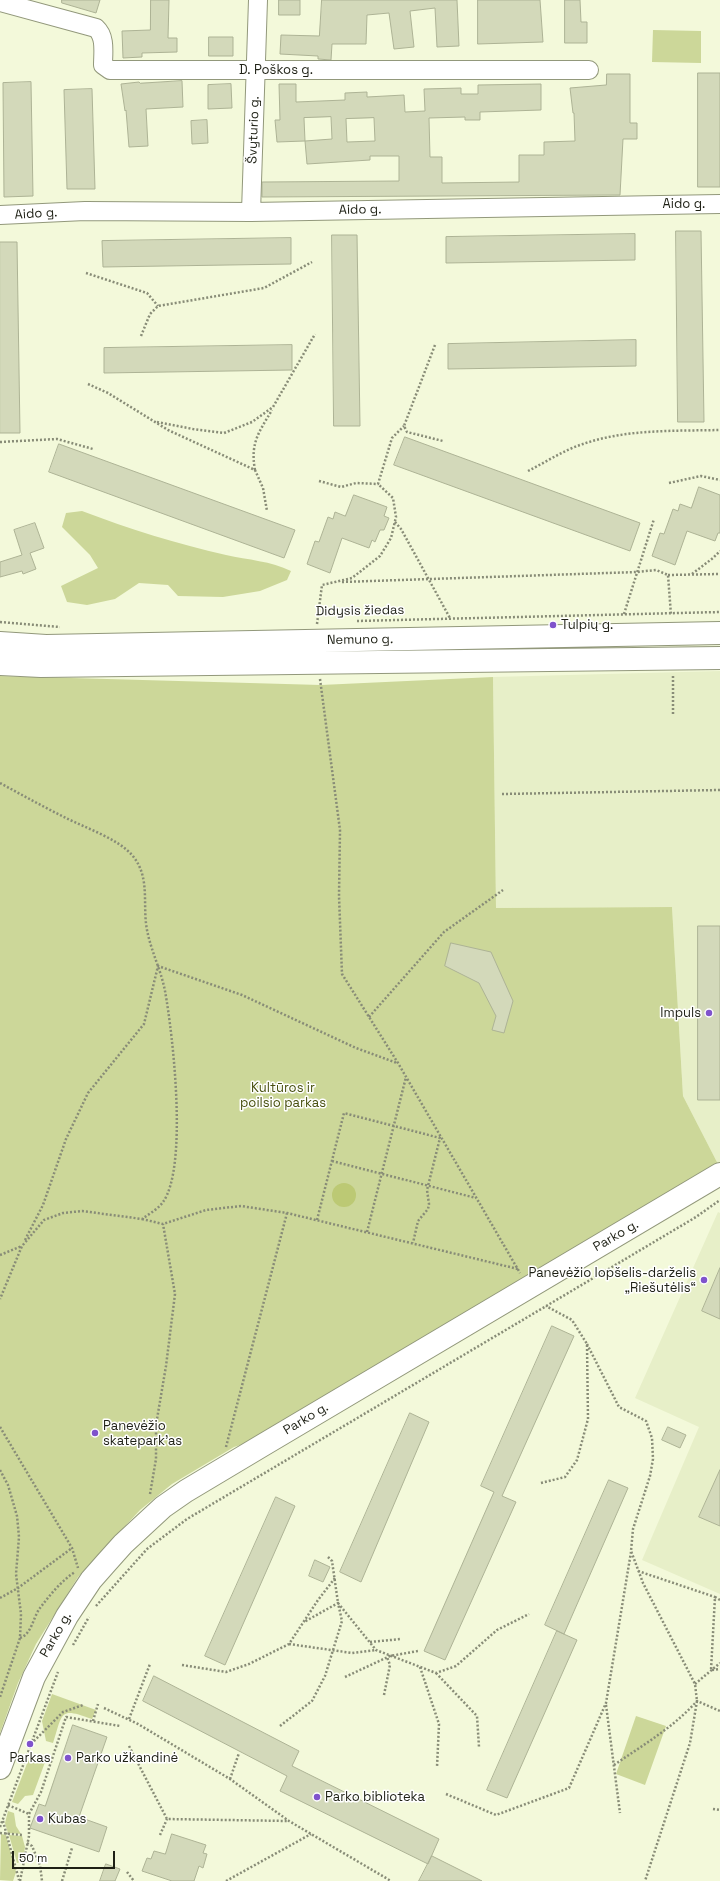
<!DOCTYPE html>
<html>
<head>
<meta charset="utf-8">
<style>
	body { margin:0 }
	#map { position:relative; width:720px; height:1881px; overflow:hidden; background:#f3f9da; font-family:"Space Grotesk",sans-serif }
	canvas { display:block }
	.scale { position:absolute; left:12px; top:1851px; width:103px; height:18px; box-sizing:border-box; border:2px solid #1e2015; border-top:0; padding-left:5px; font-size:12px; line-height:14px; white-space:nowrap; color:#1e2015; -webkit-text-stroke:3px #fff; paint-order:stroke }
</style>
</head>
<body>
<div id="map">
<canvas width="720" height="1881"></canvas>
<div class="scale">50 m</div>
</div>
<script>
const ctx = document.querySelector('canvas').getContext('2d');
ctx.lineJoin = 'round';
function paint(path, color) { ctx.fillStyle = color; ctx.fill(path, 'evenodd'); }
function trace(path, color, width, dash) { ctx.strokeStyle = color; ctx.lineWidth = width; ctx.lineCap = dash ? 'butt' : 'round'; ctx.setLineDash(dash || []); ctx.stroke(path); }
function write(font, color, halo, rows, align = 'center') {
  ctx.font = font + ' "Space Grotesk",sans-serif'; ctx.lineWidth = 3; ctx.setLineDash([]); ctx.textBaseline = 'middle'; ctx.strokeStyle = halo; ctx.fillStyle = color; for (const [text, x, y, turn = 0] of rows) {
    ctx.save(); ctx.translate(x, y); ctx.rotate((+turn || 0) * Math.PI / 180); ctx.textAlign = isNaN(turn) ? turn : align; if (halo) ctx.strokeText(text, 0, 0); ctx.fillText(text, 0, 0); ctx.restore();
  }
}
paint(new Path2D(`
	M720,671V1166H719L683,1096L672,907L496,908L493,677Z
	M718,1212L720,1213V1594L642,1560L699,1427L635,1398Z`), '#e7efc8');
paint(new Path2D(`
	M653,30L701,31V63L652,62Z
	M82,511C129,529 178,544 226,555C248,560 271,561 291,571L287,580L260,591L223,597L178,596L168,585L139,583L115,599L87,605L67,602L61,586L98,568L90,555L62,527L66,513Z
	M0,676L321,685L493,677L496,908L672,907L683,1096L719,1166L256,1440L234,1447L172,1484L140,1510L78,1577L36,1644L18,1683L0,1733Z
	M52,1694L96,1710L92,1719C59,1707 63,1712 53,1743L46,1741L42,1721Z
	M636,1716L666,1726L645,1785L616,1774Z
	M48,1754L33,1795L25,1796L18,1804L12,1802L28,1761Z
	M8,1811L14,1813L16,1826L21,1834L8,1833L5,1823Z
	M1,1834L6,1835L16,1872L13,1881L0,1880Z
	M9,1835L22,1836L25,1847L23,1861L17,1863Z`), '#ccd799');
paint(new Path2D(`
	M332 1195a12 12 0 1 1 24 0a12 12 0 1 1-24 0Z`), '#bcc974');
const building = new Path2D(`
	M62,0H100L96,13L62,3Z
	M151,0H169L168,38H177V52L142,53V57L123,58L122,31L150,30Z
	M279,0H300V15H279Z
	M322,0H457L459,46L437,47L435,8L410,11L414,47L394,49L389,13L367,15L366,44H332L331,60L318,59V56L280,54L281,35L319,36Z
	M478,0H540L543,42L478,44Z
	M565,0H580L581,22H587V43H565Z
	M209,37H233V56H209Z
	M698,73H720V187H698Z
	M607,74H630V123H637V139H623L620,195L262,197V182L399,181V156H370V160L307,164L305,141L277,142L275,120H280L279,84H296V102L345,100V93L367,92V97L404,95L405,112L425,111L424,89L461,88V94H478V85L541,84V110L480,112V120H465V117L429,118L430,157H442V183L519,182V155H544V142L575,141L574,113H573L570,88L606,85ZM331,117L332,139L305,141L304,118ZM374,118L375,141L347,142L346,119Z
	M182,81L183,107L146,109L148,146L129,147L126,110L125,111L121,84L139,82L140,83Z
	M31,82L33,196L4,197L3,83Z
	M231,84L232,108L208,109V85Z
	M92,89L95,189H67L64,90Z
	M207,120L208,143L192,144L191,121Z
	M676,231H701L704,422H678Z
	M635,234V260L446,263V237Z
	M332,235H357L360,426H334Z
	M291,238V264L103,267L102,241Z
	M0,242H17L20,433H0Z
	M636,340V366L448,369V344Z
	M292,345V370L104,373V348Z
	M405,437L640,523L630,551L394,465Z
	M59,444L295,530L284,558L49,472Z
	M699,487L720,495V533H718L715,541L687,531L675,565L652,556L660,533L664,534L673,509L678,511L680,504L691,508Z
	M354,495L387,507L384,516L389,518L384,530H380L375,542L372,540L369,548L342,538L330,573L307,564L315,541L319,542L328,517L333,519L335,512L345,516Z
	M35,523L44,548L30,553L36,569L23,574L22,571L0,577V562L22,555L14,530Z
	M698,926H720V1100H698Z
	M451,943L491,952L513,1001L504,1033L492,1030L496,1016L479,983L445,966Z
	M720,1268V1319L702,1311Z
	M552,1326L574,1336L502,1496L516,1502L445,1660L424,1651L494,1492L481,1486Z
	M410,1413L429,1422L361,1582L340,1572Z
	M668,1427L686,1435L680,1448L662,1440Z
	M720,1470V1526L699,1517Z
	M609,1480L628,1488L564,1634L545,1625Z
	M276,1497L295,1506L225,1665L205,1656Z
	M315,1560L330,1567L323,1582L309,1576Z
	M557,1631L577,1640L507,1798L487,1790Z
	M154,1676L299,1751L292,1766L439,1839L428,1864L280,1791L287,1776L143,1701Z
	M73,1725L107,1737L79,1817L107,1827L99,1852L30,1828L39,1804L45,1806Z
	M172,1834L206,1845L203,1853L207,1854L203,1868L199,1866L194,1881H172L142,1871L147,1858L151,1859L154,1851L165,1854Z
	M432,1856L482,1881H419Z
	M106,1864L120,1869L115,1881H100Z`);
paint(building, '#d3d9ba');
trace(building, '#adb395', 1);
const minor = new Path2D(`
	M0,2L96,28C106,37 103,53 103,65L110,70H589
	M251,212L258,0
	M0,215L85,211L251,212L720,204`);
const major = new Path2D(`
	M0,643L46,646L720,633
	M0,664L41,666L720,658
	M0,1768L34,1677L67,1616L91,1580L106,1563L123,1544L163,1507L186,1491L263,1445L720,1174`);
trace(minor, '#92987b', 20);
trace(major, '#92987b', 24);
trace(new Path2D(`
	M86,273L147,293L158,306
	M141,336L150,314L158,306L264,288L312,262
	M435,345L404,426L407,432L443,441
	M88,384L108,393L168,430L255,470L263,488L267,511
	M157,422L193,429L224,433L252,422L273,407L315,334
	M0,442L57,439L93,449
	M255,470C250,443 259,432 272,410
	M528,471C546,462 564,450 583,444C626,429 675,431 720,430
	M319,481L341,487L356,483L378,484L392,438L404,426
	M669,483L701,476L720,480
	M395,522L401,529L450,618
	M692,574L713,558L720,551
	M668,575L720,574
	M342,582L637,572L656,570L668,575L671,615
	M624,614L654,519
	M357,621L720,612
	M0,622L60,627
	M317,624L322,585L352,578L380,556L391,538L396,517L393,498L378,484
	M673,676V716
	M320,679L340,830L339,896L342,974L398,1063L520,1273
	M0,783C22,795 44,807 66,818C86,828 118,839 132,855C151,877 142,904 147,930C151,951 161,970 165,991C173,1035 188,1167 163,1202C158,1209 149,1214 142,1219L82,1211L63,1213L44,1220L22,1246L0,1299
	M502,794L720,790
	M369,1017L444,932L503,890
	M332,1161L476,1198
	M142,1219L163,1224L206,1210L241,1206L287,1213L518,1269
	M317,1220L344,1113L440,1138L427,1190L429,1204L428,1209L418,1221L413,1243
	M367,1232L406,1077
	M25,1240L43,1205L66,1139L88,1093L144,1024L158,966L242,995L356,1048L397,1063
	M0,1255L22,1246
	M587,1344L619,1407L646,1421L652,1438L653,1459L650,1476L633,1529L631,1551L643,1583L695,1684L697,1701L690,1743L645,1881
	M0,1427L72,1548L78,1568
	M226,1447L287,1213
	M0,1470L8,1485L17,1516L19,1537L16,1574L21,1614L20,1638L0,1697
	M541,1483L565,1477L577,1460L588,1419L587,1344L572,1320L546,1306
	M150,1494L156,1459V1425L166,1366L175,1294L163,1224
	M328,1557L332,1561L338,1603L376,1650L436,1673L456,1666L497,1630L529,1614
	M638,1571L715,1597
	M0,1598L18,1588L72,1548
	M720,1600L715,1597L711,1670L720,1669
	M96,1606L147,1549L187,1519L585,1283L696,1217L720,1200
	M20,1638C32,1634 33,1617 40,1608C50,1595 61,1581 75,1572
	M370,1642L401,1639
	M289,1644L352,1653L376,1650
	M73,1645L89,1617
	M182,1665L226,1672L249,1664L289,1644L318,1600L335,1578
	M420,1667L439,1724L437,1767
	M436,1673L477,1716L479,1747
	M345,1677L390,1656L418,1651
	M695,1684L720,1663
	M384,1695L390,1665L387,1657
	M606,1705L620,1813
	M104,1708L138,1724L230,1779L289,1821L391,1881
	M129,1719L150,1664
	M93,1721L98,1704
	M280,1726L312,1701L325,1676L342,1621L338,1603L304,1622
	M31,1744L63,1712L83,1705
	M129,1746L167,1819L288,1821
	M614,1765C643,1745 674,1727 697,1701L720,1711
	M230,1779L239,1753
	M446,1794L496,1815L569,1788L606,1703L631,1552
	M8,1805L29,1814
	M713,1809L720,1810
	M3,1821L19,1880
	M0,1827L58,1672
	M0,1833L22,1835
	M160,1835L167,1819
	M27,1843L32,1846L40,1865L42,1881
	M127,1872L134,1881
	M20,1881L29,1836V1814L41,1792L66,1717L120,1726
	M62,1881L72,1848
	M226,1881L311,1834`), '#888c77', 2.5, [2, 2]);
trace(minor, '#fff', 18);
trace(major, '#fff', 22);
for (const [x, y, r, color] of [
	[553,625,4,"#7f53cc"],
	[709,1013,4,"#7f53cc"],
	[704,1280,4,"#7f53cc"],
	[95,1433,4,"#7f53cc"],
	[30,1744,4,"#7f53cc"],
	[68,1758,4,"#7f53cc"],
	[317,1797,4,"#7f53cc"],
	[40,1819,4,"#7f53cc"]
]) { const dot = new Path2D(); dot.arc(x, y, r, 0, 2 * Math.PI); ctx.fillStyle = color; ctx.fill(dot); trace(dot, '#fff', 1.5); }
write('13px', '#1e2015', '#fff', [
	["D. Poškos g.",276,70],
	["Švyturio g.",254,130,-88],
	["Aido g.",684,204],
	["Aido g.",360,210,-1],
	["Aido g.",36,214,-3],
	["Didysis žiedas",360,611,-1],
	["Nemuno g.",360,640,-1],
	["Parko g.",616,1236,-30],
	["Parko g.",306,1419,-31],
	["Parko g.",56,1635,-60]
]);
write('13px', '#1e2015', '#fff', [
	["Tulpių g.",561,625],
	["Impuls",701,1013,"right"],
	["Panevėžio lopšelis-darželis",696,1273,"right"],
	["„Riešutėlis“",696,1288,"right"],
	["Panevėžio",103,1426],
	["skatepark'as",103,1441],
	["Parkas",30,1758,"center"],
	["Parko užkandinė",76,1758],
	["Parko biblioteka",325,1797],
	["Kubas",48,1819]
], 'left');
write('13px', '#48500f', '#fff', [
	["Kultūros ir",283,1088],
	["poilsio parkas",283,1103]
]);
</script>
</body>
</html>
